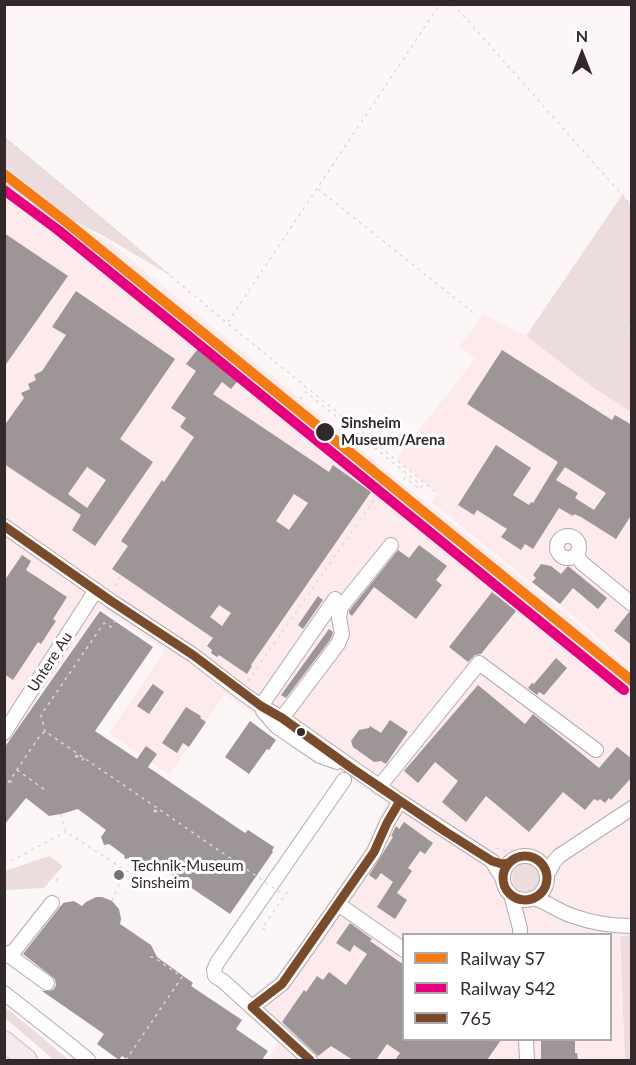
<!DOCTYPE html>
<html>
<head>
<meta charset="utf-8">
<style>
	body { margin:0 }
	#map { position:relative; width:636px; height:1065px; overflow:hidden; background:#fcf6f7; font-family:Lato,sans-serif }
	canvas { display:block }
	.frame { position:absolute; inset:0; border:6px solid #33282a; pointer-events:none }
	.legend { position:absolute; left:402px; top:933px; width:210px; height:108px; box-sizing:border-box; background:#fff; border:2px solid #ada9aa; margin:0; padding:8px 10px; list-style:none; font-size:18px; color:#33282a }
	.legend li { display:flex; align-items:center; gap:12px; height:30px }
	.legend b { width:30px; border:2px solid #ada9aa }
	.north { position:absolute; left:552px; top:24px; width:60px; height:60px; -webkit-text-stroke:4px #fff; paint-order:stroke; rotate:0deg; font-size:16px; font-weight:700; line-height:24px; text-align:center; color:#33282a }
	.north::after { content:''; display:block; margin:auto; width:21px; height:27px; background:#33282a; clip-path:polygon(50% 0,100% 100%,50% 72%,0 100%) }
</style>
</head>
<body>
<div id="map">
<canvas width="636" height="1065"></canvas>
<div class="frame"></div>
<ul class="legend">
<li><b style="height:8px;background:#f47a14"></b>Railway S7</li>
<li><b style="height:8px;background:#e5007d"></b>Railway S42</li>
<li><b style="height:8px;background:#7a4b2a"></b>765</li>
</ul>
<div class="north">N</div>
</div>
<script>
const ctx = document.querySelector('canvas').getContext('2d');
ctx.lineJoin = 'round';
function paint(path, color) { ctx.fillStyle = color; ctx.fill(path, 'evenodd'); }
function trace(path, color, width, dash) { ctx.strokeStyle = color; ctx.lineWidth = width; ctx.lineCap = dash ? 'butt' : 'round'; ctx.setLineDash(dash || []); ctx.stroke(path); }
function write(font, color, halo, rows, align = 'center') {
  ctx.font = font + ' Lato,sans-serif'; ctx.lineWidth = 6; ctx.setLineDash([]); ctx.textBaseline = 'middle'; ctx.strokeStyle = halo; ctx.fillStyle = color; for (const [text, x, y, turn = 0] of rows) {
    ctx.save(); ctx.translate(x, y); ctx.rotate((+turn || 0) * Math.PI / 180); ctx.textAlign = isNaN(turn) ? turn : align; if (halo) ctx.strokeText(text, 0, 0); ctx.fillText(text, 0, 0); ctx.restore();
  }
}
paint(new Path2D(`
	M5,167L75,222L111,243L403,484L568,615L631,670L632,935L620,938L625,1060H266L280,1041L241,1006L283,969L362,854L386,803L225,694L169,775L109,733L165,650L100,608L5,745ZM404,934H610V1040H404Z
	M483,314L526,336L594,388L631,412V669L589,629L431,502L438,493L396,459L475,359L459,347Z`), '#fdeaed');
paint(new Path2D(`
	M4,137H5L173,277L102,235L75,222L5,167Z
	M622,195L632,206L631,412L594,388L526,336Z
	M49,856L63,866L44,888L5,890V871Z
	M512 878a14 14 0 1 1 28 0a14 14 0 1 1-28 0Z
	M631,935L632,1060H625L620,937Z
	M4,1007L10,1011L69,1060H54L5,1018Z`), '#eddcde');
paint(new Path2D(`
	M4,233L68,276L4,367Z
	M76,291L175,359L120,439L153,462L95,546L72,530L81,515L4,464V426L24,398L21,393L30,389L28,384L36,380L34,375L42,371L66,335L52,327ZM87,467L106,480L87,508L68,494Z
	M201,345L241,377L231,389L222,382L213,394L329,472L333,465L371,492L251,665L252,666L247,674L219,655L217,657L211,653L212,650L207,646L213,638L112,569L128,546L121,541L162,480L164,482L194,437L180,427L186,418L171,408L196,371L186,364ZM294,494L308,503L289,530L276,521ZM219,605L231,613L222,626L210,617Z
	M502,350L612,420L615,415L632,425V514L616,539L581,517L574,514L573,516L559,508L533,549L525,544L521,550L501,537L507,529L477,510L474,515L458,505L496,445L531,468L513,495L529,505L531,502L533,503L558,462L467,404ZM565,467L606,493L594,510L575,498L578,493L556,480Z
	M419,545L447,566L436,580L442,585L416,619L374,587L352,616L349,613V611L398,550L409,558Z
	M22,555L31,561L26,570L67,597L53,619L56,621L41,644L38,642L13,680L4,674V581Z
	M541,564L551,566L561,574L568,566L607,598L598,609L573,588L560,604L532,582L536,578L533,575Z
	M492,592L516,611L481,654L475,655L468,662L449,647Z
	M318,596L323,600L303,629L298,625Z
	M100,611L153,647L95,731L137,759L146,746L157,754L148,767L245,833L248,830L274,847L272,851L273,852L230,914L155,863L149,871L130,858L125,859L124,855L109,844L104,845L101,837L106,830L78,809L61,814L49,816L26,798L4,825V748Z
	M629,612L632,613V645L614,631Z
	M329,629L332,631L333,633L330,640L286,698L281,695Z
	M556,658L567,668L544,695L539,692L537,695L528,688L532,683L534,684Z
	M153,684L164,692L149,714L137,706Z
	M478,685L525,724L533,714L599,768L617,747L632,759V777L611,800L609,798L605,803L600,799L598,801L594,799L585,810L563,792L529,832L486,796L466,822L442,802L458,781L435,762L418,783L404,771Z
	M186,707L201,716L200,718L206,722L189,747L183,743L177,753L162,743Z
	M390,720L408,732L386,764L381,761L374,762L353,747L351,741L359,730L369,728L370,726L381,733Z
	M250,721L276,740L269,750L267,749L249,774L225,757Z
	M404,822L433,843L425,854L420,851L408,868L412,871L397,893L407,900L395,919L377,907L393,882L381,873L376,880L369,875L393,837L391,836L396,826L399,829Z
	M96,897H102L112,901L119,909L121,919L120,924L151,945L157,957L193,983L191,986L242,1020L236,1029L268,1051L262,1060H128L122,1056L119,1060L97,1044L104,1034L42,991H50L54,989L56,985L55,979L23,954L63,903L74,901L82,906L86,902Z
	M350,923L372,939L370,941L404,965V1040H501L487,1060H395L400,1053L387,1044L376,1060H353L331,1046L318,1056L282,1022L304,990L306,992L317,976L323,980L329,972L346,985L367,954L354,945L350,952L336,943Z
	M541,1040H575V1053H577L578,1060H541Z`), '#9e9597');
const minor = new Path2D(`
	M4,526L111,601L193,655L241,692L261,706L282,718L400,801L492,861L503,879
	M557 547a11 11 0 1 1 22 0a11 11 0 1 1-22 0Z
	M576,554L582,563L632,604
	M261,706L335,599
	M263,711L276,726L286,733L320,756L337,762
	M282,718L338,644L342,634L339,618L341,607L391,545
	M4,733L96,590
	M379,787L479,663L596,750
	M503 878a22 22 0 1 1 44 0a22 22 0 1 1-44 0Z
	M547,875L554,862L559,856L632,808
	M511,895L520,928V934
	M533,898C548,902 559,912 573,916C592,923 612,926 632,926
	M338,904L404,950
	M7,954L47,983
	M4,955L14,951L52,903
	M4,993L70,1045L88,1060
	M252,1007L282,984L307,949L374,852L387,823L400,801
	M526,1040L527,1060
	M310,1060L223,981L215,976L214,970L217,963L344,780`);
const highway = new Path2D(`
	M4,1041L27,1060`);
trace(minor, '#b2abac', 16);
trace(highway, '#cbbdbf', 22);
trace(new Path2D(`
	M453,4L632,206
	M4,137L227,323L437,493
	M318,189L476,315
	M228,322L440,4
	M591,379L632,317
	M300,399L306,392L422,486L420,489L405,478L401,482
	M366,468L361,474L373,484L493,582L498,576
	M115,586L121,576
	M248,681L383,487
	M45,732L41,715L104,623L111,627L117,618
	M76,755V758L77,757V755
	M17,770L48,792
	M9,781L13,782
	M155,810L154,811L155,812L156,809
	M61,814L66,832L125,870L159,887
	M496,848L506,851L519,849
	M4,863L19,857L65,832
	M56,881L60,875
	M112,901L125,871
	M265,930L262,928L288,891L291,893
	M126,1060L182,977L155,958L147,956`), '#dcd9d9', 1.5, [3, 4.5]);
trace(minor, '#fffefe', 14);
trace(highway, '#f4e9ec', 20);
trace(new Path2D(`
	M76,755L82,760L84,758
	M4,789L41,734L45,732L49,734L284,895
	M155,810L159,813L161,810`), '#dcd9d9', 1.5, [3, 4.5]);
trace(new Path2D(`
	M4,526L111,601L193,655L261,706L282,718L350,767L446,832L492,861L502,864L509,863
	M503 878a22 22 0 1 1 44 0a22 22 0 1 1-44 0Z
	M310,1060L252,1007L282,984L374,852L387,823L400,801`), '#7a4b2a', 9);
trace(new Path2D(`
	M4,174L65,221L632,681`), '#f47a14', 10);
trace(new Path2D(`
	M4,190L58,230L624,690`), '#e5007d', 10);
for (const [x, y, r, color] of [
	[325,432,10,"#33282a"],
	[301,732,5,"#33282a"],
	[119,875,6,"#797072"]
]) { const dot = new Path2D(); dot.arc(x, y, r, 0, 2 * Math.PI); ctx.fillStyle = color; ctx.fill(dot); trace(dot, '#fff', 2); }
write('bold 15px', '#33282a', '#fff', [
	["Sinsheim",341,423],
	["Museum/Arena",341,440]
], 'left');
write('15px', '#33282a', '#fff', [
	["Untere Au",50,662,-57]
]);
write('15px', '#33282a', '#fff', [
	["Technik-Museum",131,866],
	["Sinsheim",131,883]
], 'left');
</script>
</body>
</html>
